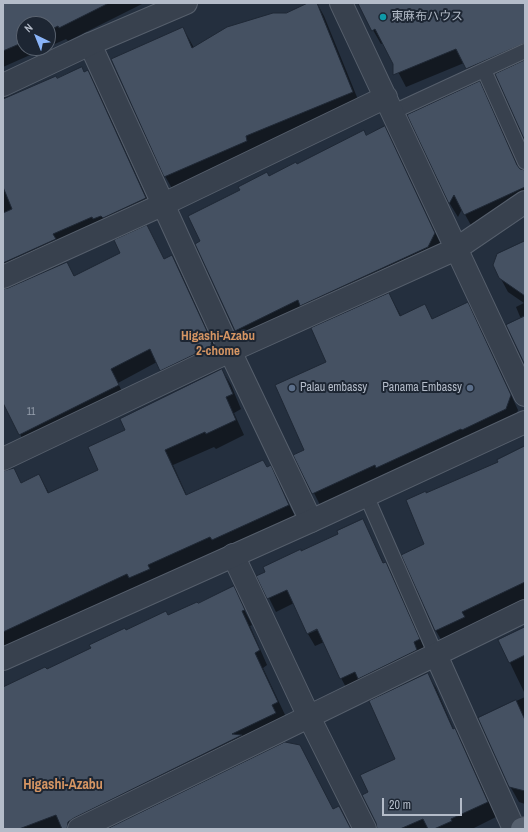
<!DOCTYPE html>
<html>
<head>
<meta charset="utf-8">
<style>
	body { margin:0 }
	#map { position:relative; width:528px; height:832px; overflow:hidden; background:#242f3e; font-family:"Archivo Narrow",sans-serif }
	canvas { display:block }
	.frame { position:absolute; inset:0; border:4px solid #b4bcc9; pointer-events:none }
	.north { position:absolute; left:16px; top:16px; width:40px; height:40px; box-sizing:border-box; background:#1d2633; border:1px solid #59626f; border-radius:50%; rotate:317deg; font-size:11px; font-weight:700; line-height:16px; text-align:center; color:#b4bcc9 }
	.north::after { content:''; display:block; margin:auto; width:14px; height:18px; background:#8ab4f8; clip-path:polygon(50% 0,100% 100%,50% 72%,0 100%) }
	.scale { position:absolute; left:382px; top:798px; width:80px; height:18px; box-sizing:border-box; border:2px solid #b4bcc9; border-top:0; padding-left:5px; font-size:12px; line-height:14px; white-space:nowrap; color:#b4bcc9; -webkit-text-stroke:3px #1d2633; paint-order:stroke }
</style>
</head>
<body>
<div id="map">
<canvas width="528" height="832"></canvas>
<div class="frame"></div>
<div class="north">N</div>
<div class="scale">20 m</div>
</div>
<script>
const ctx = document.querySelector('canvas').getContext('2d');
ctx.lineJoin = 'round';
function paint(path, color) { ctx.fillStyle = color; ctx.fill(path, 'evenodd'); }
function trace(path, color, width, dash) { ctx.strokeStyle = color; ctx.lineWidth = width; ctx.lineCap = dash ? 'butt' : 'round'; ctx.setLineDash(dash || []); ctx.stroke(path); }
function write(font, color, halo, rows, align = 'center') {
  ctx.font = font + ' "Archivo Narrow","Noto Sans JP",sans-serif'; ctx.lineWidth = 4; ctx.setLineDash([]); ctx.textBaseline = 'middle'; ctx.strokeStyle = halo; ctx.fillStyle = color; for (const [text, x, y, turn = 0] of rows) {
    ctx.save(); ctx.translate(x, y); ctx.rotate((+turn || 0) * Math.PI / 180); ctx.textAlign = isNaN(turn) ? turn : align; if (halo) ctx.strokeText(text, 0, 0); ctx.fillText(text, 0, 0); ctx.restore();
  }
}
paint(new Path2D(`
	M3,3H144L68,41L66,39L48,47V24H24V48H46L3,67Z
	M311,3H317L324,16L361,107L174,192L165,176L183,28L194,48L286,14Z
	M359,3H525V139L496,73L478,81L487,97L520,170L525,171V205L473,229L462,209L458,217L450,204L409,115L476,84L464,63L406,87L383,43L381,44L373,30Z
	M88,71L95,84L153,212L3,280V98L9,97L57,79Z
	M384,127L392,141L442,247L244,345L236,331L196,244L201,242L269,177L366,137Z
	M525,242V363L507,325L521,319L516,307L524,303L508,292L500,277Z
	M172,256L179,269L219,356L168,383L157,362L118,383L125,398L27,448L6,406L3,408V290L67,263L75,277L164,260Z
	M389,294L401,316L425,305L432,318H430L433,324L467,303L475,317L518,410L513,423L321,507L295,455L305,450L328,363Z
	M222,370L231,385L241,409L234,413L244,435L216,449L214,447L173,465L187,496L270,467L297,520L3,651V483L21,484L39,475L49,493L100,470L127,430Z
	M525,450V602L445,646L436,631L403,555L426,544V494Z
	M362,520L384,564L386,563L393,576L426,652L348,691L341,678L324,642L315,646L308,634L322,628L294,603L276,612L258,576L301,552L340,534Z
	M233,588L252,625L250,626L267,665L263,668L286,717L89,829H3V688L46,670L126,631L198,605Z
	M525,628V694L499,640Z
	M427,674L436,688L454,730L463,744L496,817L472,829H378L369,792L396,759Z
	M525,697V804L519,802L510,786L479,718Z`), '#0007');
const building = new Path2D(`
	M3,3H109L59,28L58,26L48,31V24H24V42L3,51Z
	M308,3H317L353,92L246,136L247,141L164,177L111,59L183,27L192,48L227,27L273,13H286Z
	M358,3H525V43L466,69L456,49L393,75V64L375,29L372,31Z
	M525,60V141L495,74Z
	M82,67L84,72L88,70L146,198L103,218L101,216L93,219L92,217L53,234L56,239L3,263V213L12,209L3,187V99L56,76L57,78Z
	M480,81L517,165L520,169L525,170V187L464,215L454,195L449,204L407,115Z
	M385,126L435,233L428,247L300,306L298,300L235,331L195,244L200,241L188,216L240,190L238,187L267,172L269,176L296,162L297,164L364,130L366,135Z
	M147,225L164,259L172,255L212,342L211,343L212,346L160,371L150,349L111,369L119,385L19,435L3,403V289L8,288L67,262L74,276L120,253L114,240Z
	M525,241V296L499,278L493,265L497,254Z
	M389,293L400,316L425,304L432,319L468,302L511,395L506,409L462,430L461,429L376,468L375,465L312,494L293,455L304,450L275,385L326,362L311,328Z
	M525,316V360L524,363L506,325Z
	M222,369L233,394L226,397L236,420L206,434L205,432L165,450L186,495L263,460L267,467L271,465L289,505L212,540L210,537L148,565L150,569L129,578L127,574L3,632V471L14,468L21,483L39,474L48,493L98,470L88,447L125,430L120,419Z
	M525,446V582L462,612L465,617L435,631L401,555L424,544L406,500L426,491V493L498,462L497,460Z
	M363,519L383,563L386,562L420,639L414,642L417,650L358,679L355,672L340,679L317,629L307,634L287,590L267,599L256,576L265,572L263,567L301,549V551L338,534L337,531Z
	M234,586L245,610L242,611L260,650L255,653L278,702L272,705L276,713L232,734L242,735L74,818L68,822L67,829H62L56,815L19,829H3V687L45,667L47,669L91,648L89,645L125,628L126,630L166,611L168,615L197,602L198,603Z
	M525,627V655L509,663L498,640Z
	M428,673L453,729L455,728L488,802L451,819L452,821L434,829H428L423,819L400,829H377L376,823L362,795L368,792L360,775L395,759L369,701Z
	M516,700L525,720V791L509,787L478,718Z
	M285,742L300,745L333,809L339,806L351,829H107Z`);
paint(building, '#455162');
trace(building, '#1f2835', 1);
const service = new Path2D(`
	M484,70L525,162
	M393,112L525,51
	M366,495L436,655`);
const minor = new Path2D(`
	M341,3L525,395
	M90,44L230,351L311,521
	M3,277L164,204L386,97
	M3,459L230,351L456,249L525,202
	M233,555L309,717L365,829
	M436,655L514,829
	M79,829L525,611`);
const tertiary = new Path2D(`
	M3,85L90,44L186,3
	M3,659L311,521L525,422`);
const primary = new Path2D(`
	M522,829L525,828`);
trace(service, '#565f6c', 16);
trace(minor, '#565f6c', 24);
trace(tertiary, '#565f6c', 24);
trace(primary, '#414a57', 24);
trace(service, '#38414e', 14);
trace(minor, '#38414e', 22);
trace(tertiary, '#38414e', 22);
trace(primary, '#56606e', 22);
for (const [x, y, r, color] of [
	[383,17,4,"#0f9aa8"],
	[292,388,4,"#5c6f8a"],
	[470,388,4,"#5c6f8a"]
]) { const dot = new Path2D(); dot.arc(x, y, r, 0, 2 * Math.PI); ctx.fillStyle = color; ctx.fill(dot); trace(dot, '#1d2633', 1.5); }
write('10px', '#98a1af', null, [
	["11",31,412]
]);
write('12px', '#b4bcc9', '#1d2633', [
	["東麻布ハウス",391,17],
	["Palau embassy",300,388],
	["Panama Embassy",462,388,"right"]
], 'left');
write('bold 13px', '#d59563', '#1d2633', [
	["Higashi-Azabu",218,337],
	["2-chome",218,352]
]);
write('bold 14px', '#d59563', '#1d2633', [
	["Higashi-Azabu",63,785]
]);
</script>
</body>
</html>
